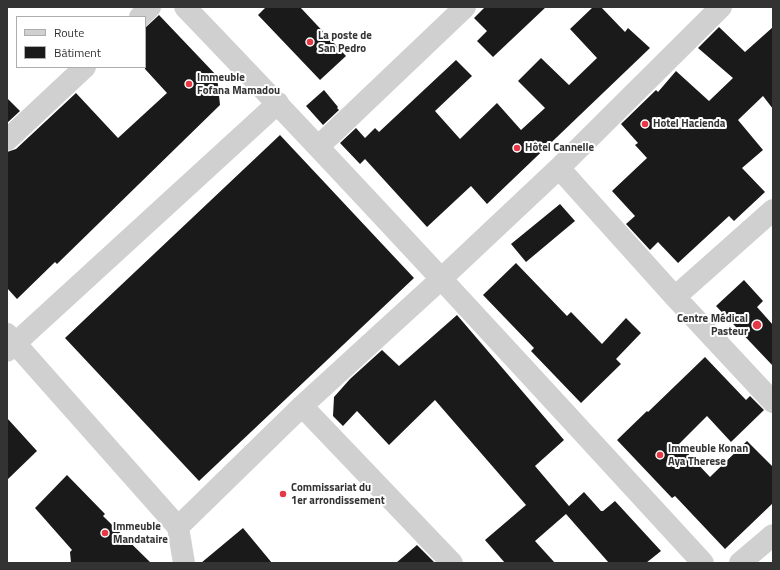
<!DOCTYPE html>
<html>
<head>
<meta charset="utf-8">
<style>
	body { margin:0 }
	#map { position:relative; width:780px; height:570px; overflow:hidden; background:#fff; font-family:"Titillium Web",sans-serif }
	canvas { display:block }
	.frame { position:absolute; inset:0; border:8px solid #333; pointer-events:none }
	.legend { position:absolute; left:16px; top:16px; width:130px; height:52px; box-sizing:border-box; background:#fff; border:1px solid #adadad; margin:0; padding:5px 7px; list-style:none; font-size:12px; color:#333 }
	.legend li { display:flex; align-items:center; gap:8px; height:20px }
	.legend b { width:20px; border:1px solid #adadad }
</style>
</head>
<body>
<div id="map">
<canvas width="780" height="570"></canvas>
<div class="frame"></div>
<ul class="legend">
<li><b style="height:5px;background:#d0d0d0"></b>Route</li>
<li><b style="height:11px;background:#1a1a1a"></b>Bâtiment</li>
</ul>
</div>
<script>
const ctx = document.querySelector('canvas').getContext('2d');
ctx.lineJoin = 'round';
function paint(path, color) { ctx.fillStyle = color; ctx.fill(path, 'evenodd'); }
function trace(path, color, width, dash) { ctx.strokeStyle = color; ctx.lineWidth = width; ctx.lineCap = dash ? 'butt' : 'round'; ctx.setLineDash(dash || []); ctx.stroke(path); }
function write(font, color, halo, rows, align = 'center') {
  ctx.font = font + ' "Titillium Web",sans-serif'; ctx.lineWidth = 4; ctx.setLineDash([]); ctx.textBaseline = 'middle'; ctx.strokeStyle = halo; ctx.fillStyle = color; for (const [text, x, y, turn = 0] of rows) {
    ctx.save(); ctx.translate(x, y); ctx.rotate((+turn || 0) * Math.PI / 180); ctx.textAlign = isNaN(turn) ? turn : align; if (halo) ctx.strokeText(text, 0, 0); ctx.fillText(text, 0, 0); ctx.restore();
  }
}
paint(new Path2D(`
	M266,7H300L346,56L320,80L258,15Z
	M485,7H546L493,57L477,41L487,31L474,18Z
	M593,7H601L625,32L628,28L650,48L487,204L471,186L427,227L365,159L360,164L340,143L356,128L365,138L375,128L379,132L456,60L472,76L435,111L460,139L497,103L521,130L545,108L518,81L541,58L569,85L597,58L570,29Z
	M159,15L217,76L220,105L57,264L55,262L17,299L7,288V152L16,149L76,93L118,138L167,93L145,69V28Z
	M719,27L745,52L773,27V109L763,96L738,120L763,150L742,168L765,192L734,221L729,216L678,263L658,242L650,250L626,224L635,216L612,191L647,158L635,145L638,143L621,124L656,90L658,92L676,71L709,101L733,78L698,48Z
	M324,90L338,107L337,108L339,110L323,125L306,106Z
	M7,98L20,111L7,123Z
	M280,135L414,278L199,481L65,338Z
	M560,204L575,221L526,262L511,244Z
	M516,263L567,316L571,312L602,344L626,318L641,333L616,359L621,364L581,403L531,351L534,348L483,295Z
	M744,280L763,301L757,307L773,325V366L716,306Z
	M457,315L564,440L535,466L569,506L584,492L601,511H603L615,501L661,551L646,563H609L566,514L535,541L555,563H505L485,540L526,505L435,400L389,445L357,411L343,426L333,416L334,397L350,379L382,350L399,366Z
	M705,357L746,400L750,396L764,410L731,442L707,416L679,444L710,477L747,441L773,467V503L725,549L675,496L672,498L617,440L647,411L648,412Z
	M7,418L37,451L7,480Z
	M67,475L105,514L103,516L151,563H71L70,552L72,550L35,508Z
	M243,528L272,563H201Z
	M417,545L435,563H396Z`), '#1a1a1a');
trace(new Path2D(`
	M185,7C361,190 532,377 703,563
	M140,17L150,7
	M7,140L85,67
	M319,146L465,7
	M559,168L675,297L773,402
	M675,297L773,210
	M7,334L178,527L184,563
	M7,351L278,103
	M302,406L452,563
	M178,527L302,406L441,279L559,168L721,7
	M740,563L773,535`), '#d0d0d0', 22);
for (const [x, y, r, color] of [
	[310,42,4,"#e63946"],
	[189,84,4,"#e63946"],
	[645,124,4,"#e63946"],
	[517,148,4,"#e63946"],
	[757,325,5,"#e63946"],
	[660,455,4,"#e63946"],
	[283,494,4,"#e63946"],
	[105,533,4,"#e63946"]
]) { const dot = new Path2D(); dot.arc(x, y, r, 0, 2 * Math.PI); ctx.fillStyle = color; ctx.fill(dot); trace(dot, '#fff', 1.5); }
write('bold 11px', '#333', '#fff', [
	["La poste de",318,36],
	["San Pedro",318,49],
	["Immeuble",197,78],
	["Fofana Mamadou",197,91],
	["Hotel Hacienda",653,124],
	["Hôtel Cannelle",525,148],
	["Centre Médical",748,319,"right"],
	["Pasteur",748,332,"right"],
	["Immeuble Konan",668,449],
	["Aya Therese",668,462],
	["Commissariat du",291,488],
	["1er arrondissement",291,501],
	["Immeuble",113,527],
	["Mandataire",113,540]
], 'left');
</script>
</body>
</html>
